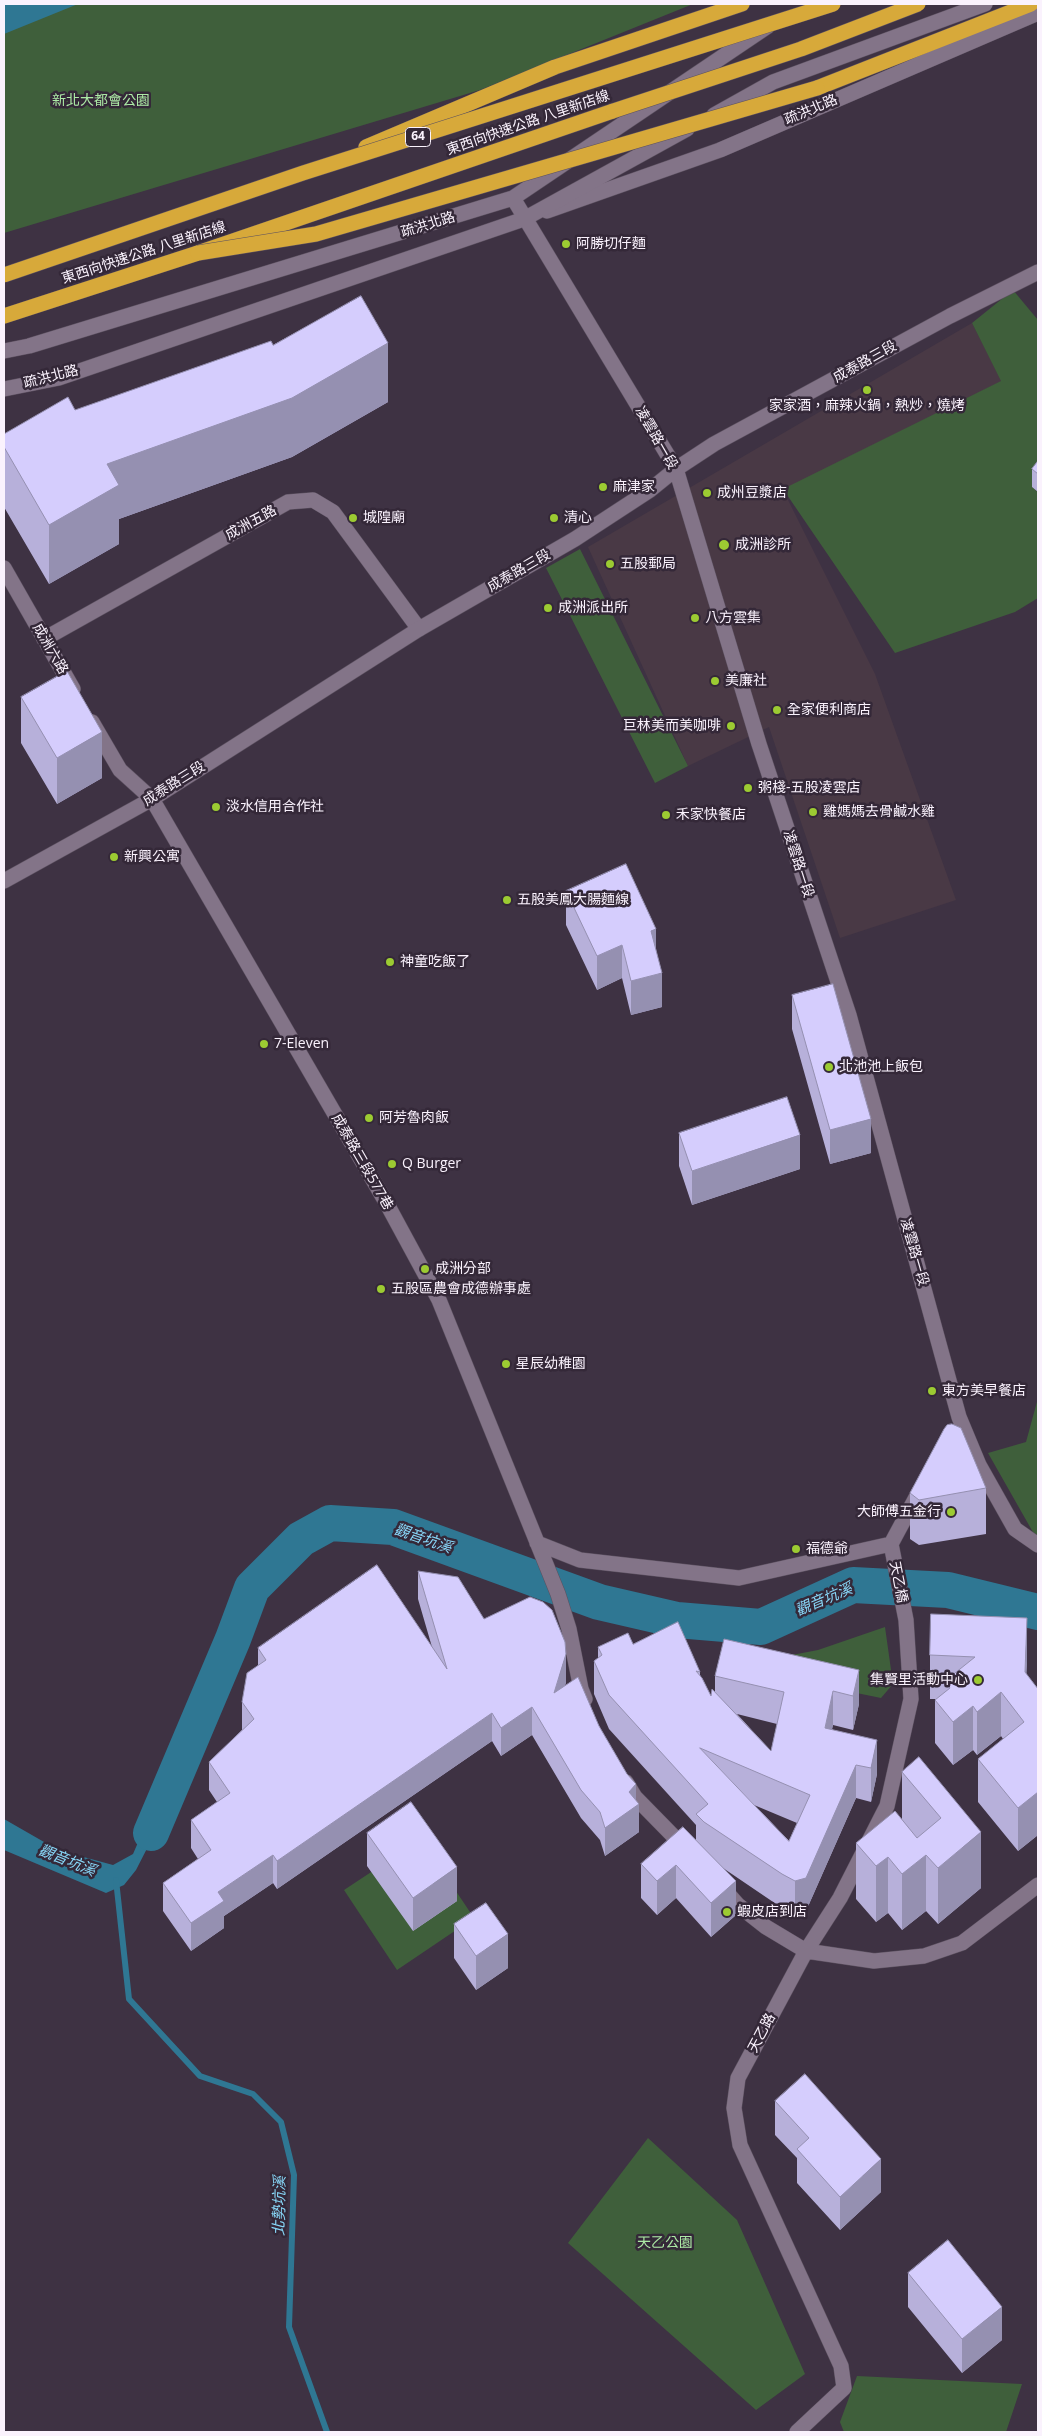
<!DOCTYPE html>
<html>
<head>
<meta charset="utf-8">
<style>
	body { margin:0 }
	#map { position:relative; width:1042px; height:2436px; overflow:hidden; background:#3e3243; font-family:"Open Sans",sans-serif }
	canvas { display:block }
	.frame { position:absolute; inset:0; border:5px solid #faf2fd; pointer-events:none }
</style>
</head>
<body>
<div id="map">
<canvas width="1042" height="2436"></canvas>
<div class="frame"></div>
</div>
<script>
const ctx = document.querySelector('canvas').getContext('2d');
ctx.lineJoin = 'round';
function paint(path, color) { ctx.fillStyle = color; ctx.fill(path, 'evenodd'); }
function trace(path, color, width, dash) { ctx.strokeStyle = color; ctx.lineWidth = width; ctx.lineCap = dash ? 'butt' : 'round'; ctx.setLineDash(dash || []); ctx.stroke(path); }
function write(font, color, halo, rows, align = 'center') {
  ctx.font = font + ' "Open Sans","Noto Sans TC",sans-serif'; ctx.lineWidth = 5; ctx.setLineDash([]); ctx.textBaseline = 'middle'; ctx.strokeStyle = halo; ctx.fillStyle = color; for (const [text, x, y, turn = 0] of rows) {
    ctx.save(); ctx.translate(x, y); ctx.rotate((+turn || 0) * Math.PI / 180); ctx.textAlign = isNaN(turn) ? turn : align; if (halo) ctx.strokeText(text, 0, 0); ctx.fillText(text, 0, 0); ctx.restore();
  }
}
paint(new Path2D(`
	M972,323L1002,381L783,490L875,674L956,900L840,938L769,727L688,766L588,547Z`), '#493945');
paint(new Path2D(`
	M4,4H693L480,90L4,233Z
	M1013,290L1038,320V479L1032,487L1038,492V598L1015,612L895,653L783,489L1001,381L972,323Z
	M580,549L688,766L655,783L546,568Z
	M1038,1398V1536L1034,1534L988,1453L1026,1442Z
	M885,1627L893,1684L881,1698L729,1667L818,1650Z
	M421,1839L474,1918L397,1970L344,1890Z
	M648,2138L737,2220L805,2374L756,2410L568,2243Z
	M857,2376L1022,2384L1006,2432H844L840,2422Z`), '#3f5f3b');
paint(new Path2D(`
	M4,4H78L4,34Z
	M179,1786L136,1870L124,1885L106,1893L4,1850V1819L58,1850L113,1865L133,1854L162,1787Z`), '#2f7793');
trace(new Path2D(`
	M116,1880L129,1999L200,2076L253,2094L281,2122L294,2175L289,2327L327,2432`), '#2f7793', 6);
trace(new Path2D(`
	M151,1833L233,1639L252,1588L301,1539L330,1523L393,1527L599,1602L677,1620L761,1627L853,1585L948,1590L1038,1612`), '#2f7793', 36);
const street = new Path2D(`
	M547,211L720,150L1038,13
	M4,568L73,689
	M44,639L288,502L313,500L333,512L419,629
	M92,722L120,770L152,799L387,1204L439,1300L558,1594L569,1629L581,1689L585,1699
	M537,1543L580,1560L739,1578L891,1544
	M891,1544L920,1490
	M626,1782L635,1797L686,1849
	M722,1887L738,1905L766,1927L806,1951L874,1961L924,1956L962,1943L1038,1885
	M797,2432L844,2388L841,2366L740,2145L734,2108L738,2078L806,1951L840,1898L887,1806L911,1699L906,1620L891,1544`);
const secondary = new Path2D(`
	M714,115L773,82L985,4
	M513,198L676,469L759,744L849,1015L959,1417L979,1465L1015,1529L1038,1545
	M4,351L29,346L513,198L768,26
	M4,389L59,378L524,219L687,129
	M4,881L152,799L419,629L575,539L650,490L676,469L714,444L950,316L1038,272`);
const highway = new Path2D(`
	M817,88L1031,4
	M366,147L555,67L742,4
	M4,316L198,253L613,111`);
trace(street, '#5c5160', 16);
trace(secondary, '#5c5160', 16);
trace(highway, '#5c5160', 16);
trace(street, '#837488', 15);
trace(secondary, '#837488', 15);
trace(highway, '#d7a93a', 15);
const highwayBridge = new Path2D(`
	M613,111L801,49L918,4
	M198,253L316,234L817,88
	M4,275L303,173L833,4`);
trace(highwayBridge, '#5c5160', 16, []);
trace(highwayBridge, '#d7a93a', 15);
paint(new Path2D(`
	M273,345L388,402L292,457L119,519V544L49,584L4,507V434Z
	M1038,461V492L1032,487V469Z
	M21,697L102,778L57,804L21,743Z
	M566,891L656,949L662,1007L631,1015L622,978L597,990L566,925Z
	M792,995L871,1153L830,1164L792,1029Z
	M679,1133L800,1169L692,1205L679,1166Z
	M986,1488V1534L919,1545L910,1539V1493Z
	M418,1571L484,1619L566,1682L565,1686L599,1726L636,1801L639,1832L605,1856L600,1840L581,1818L532,1735L501,1756L492,1741L277,1889L273,1883L224,1916V1928L191,1951L163,1911V1883L198,1859L191,1848V1820L217,1802L209,1790V1762L242,1730V1702L258,1665V1648L432,1647L418,1599Z
	M931,1614L1027,1662L1026,1674L1038,1689V1835L1018,1851L978,1802V1759L1003,1739L1001,1736L977,1755L973,1750L953,1765L935,1743V1700L937,1699H930V1655Z
	M633,1644L700,1672V1675L711,1696L715,1692V1676L859,1670V1704L853,1730L833,1725L832,1729L877,1774L871,1802L856,1798L806,1911L795,1914L782,1908L723,1868L736,1915L711,1937L676,1898L657,1915L641,1898V1864L696,1841V1825L609,1729L594,1694V1661L598,1658V1647ZM737,1714L777,1724L771,1751ZM754,1805L797,1823L789,1841Z
	M919,1757L981,1888L938,1924L926,1911L902,1930L888,1913L876,1922L856,1899V1843L902,1819V1772Z
	M367,1833L457,1901L413,1931L367,1866Z
	M454,1924L508,1968L476,1990L454,1958Z
	M775,2101L881,2192L840,2230L797,2183V2158L775,2135Z
	M908,2273L1002,2340L962,2373L908,2307Z`), '#b7b0da');
paint(new Path2D(`
	M388,343V402L292,457L119,519V544L49,584V525L107,464Z
	M102,732V778L57,804V758Z
	M656,929V963L651,931Z
	M622,945V978L597,990V956Z
	M662,973V1007L631,1015V981Z
	M871,1119V1153L830,1164V1130Z
	M800,1135V1169L692,1205V1171Z
	M1027,1618V1662L1025,1716V1672Z
	M566,1654V1682L554,1721V1693Z
	M859,1670V1704L853,1730V1696Z
	M833,1691V1725L825,1761V1728Z
	M1001,1692V1736L977,1755V1712Z
	M973,1706V1750L953,1765V1722Z
	M532,1707V1735L501,1756V1728Z
	M492,1713V1741L277,1889V1861Z
	M877,1740V1774L871,1802V1768Z
	M856,1765V1798L806,1911L795,1914V1881Z
	M636,1784V1806L639,1804V1832L605,1856V1828L629,1792Z
	M1038,1792V1835L1018,1851V1808Z
	M981,1832V1888L938,1924V1868Z
	M273,1855V1883L224,1916V1928L191,1951V1923L218,1892Z
	M926,1855V1911L902,1930V1874Z
	M888,1857V1913L876,1922V1866Z
	M676,1865V1898L657,1915V1881Z
	M457,1867V1901L413,1931V1898Z
	M736,1881V1915L711,1937V1903Z
	M508,1934V1968L476,1990V1956Z
	M881,2159V2192L840,2230V2197Z
	M1002,2307V2340L962,2373V2339Z`), '#9590b1');
const building = new Path2D(`
	M361,296L388,343L292,398L107,464L119,485L49,525L4,447V434L68,397L75,410L271,341L273,345Z
	M1038,461V474L1032,469Z
	M67,671L102,732L57,758L21,697Z
	M626,864L656,929L651,931L662,973L631,981L622,945L597,956L566,891Z
	M833,984L871,1119L830,1130L792,995Z
	M787,1097L800,1135L692,1171L679,1133Z
	M952,1424L961,1428L986,1488L919,1500L910,1493L944,1429L947,1425Z
	M377,1565L447,1669L418,1571L458,1577L484,1619L530,1597L543,1602L552,1610L565,1642L566,1654L554,1693L578,1677L599,1726L627,1774L636,1784L629,1792L639,1804L605,1828L600,1812L581,1790L532,1707L501,1728L492,1713L277,1861L273,1855L218,1892L224,1901L191,1923L163,1883L211,1850L191,1820L230,1793L209,1762L254,1719L242,1702L247,1673L266,1660L258,1648Z
	M931,1614L1027,1618L1025,1672L1038,1689V1792L1018,1808L978,1759L1024,1722L1001,1692L977,1712L973,1706L953,1722L935,1700L950,1688L945,1681L975,1657L930,1655Z
	M678,1622L700,1672L696,1671L702,1678L711,1696L712,1689L771,1751L784,1692L715,1676L724,1639L859,1670L853,1696L833,1691L825,1728L877,1740L871,1768L856,1765L806,1878L795,1881L782,1874L704,1822L696,1814L708,1804L609,1695L594,1661L602,1655L598,1647L628,1633L633,1644ZM700,1748L810,1795L789,1841Z
	M919,1757L981,1832L938,1868L926,1855L902,1874L888,1857L876,1866L856,1843L895,1811L917,1838L941,1818L902,1772Z
	M411,1802L457,1867L413,1898L367,1833Z
	M683,1827L736,1881L711,1903L676,1865L657,1881L641,1864Z
	M486,1903L508,1934L476,1956L454,1924Z
	M805,2074L881,2159L840,2197L797,2149L809,2138L775,2101Z
	M948,2240L1002,2307L962,2339L908,2273Z`);
paint(building, '#d5cdfd');
trace(building, '#9590b1', 1);
for (const [x, y, r, color] of [
	[566,244,5,"#9ccb32"],
	[867,390,5,"#9ccb32"],
	[603,487,5,"#9ccb32"],
	[707,493,5,"#9ccb32"],
	[353,518,5,"#9ccb32"],
	[554,518,5,"#9ccb32"],
	[724,545,6,"#9ccb32"],
	[610,564,5,"#9ccb32"],
	[548,608,5,"#9ccb32"],
	[695,618,5,"#9ccb32"],
	[715,681,5,"#9ccb32"],
	[777,710,5,"#9ccb32"],
	[731,726,5,"#9ccb32"],
	[748,788,5,"#9ccb32"],
	[216,807,5,"#9ccb32"],
	[813,812,5,"#9ccb32"],
	[666,815,5,"#9ccb32"],
	[114,857,5,"#9ccb32"],
	[507,900,5,"#9ccb32"],
	[390,962,5,"#9ccb32"],
	[264,1044,5,"#9ccb32"],
	[829,1067,5,"#9ccb32"],
	[369,1118,5,"#9ccb32"],
	[392,1164,5,"#9ccb32"],
	[425,1269,5,"#9ccb32"],
	[381,1289,5,"#9ccb32"],
	[506,1364,5,"#9ccb32"],
	[932,1391,5,"#9ccb32"],
	[951,1512,5,"#9ccb32"],
	[796,1549,5,"#9ccb32"],
	[978,1680,5,"#9ccb32"],
	[727,1912,5,"#9ccb32"]
]) { const dot = new Path2D(); dot.arc(x, y, r, 0, 2 * Math.PI); ctx.fillStyle = color; ctx.fill(dot); trace(dot, '#342838', 2); }
for (const [x, y, w] of [
	[418,137,25]
]) { const box = new Path2D(); box.roundRect(x - w / 2, y - 9.5, w, 19, 4); ctx.fillStyle = '#342838'; ctx.fill(box); trace(box, '#faf2fd', 1); }
write('bold 12px', '#faf2fd', null, [
	["64",418,137]
]);
write('14px', '#aceaa5', '#342838', [
	["新北大都會公園",101,101],
	["天乙公園",665,2243]
]);
write('14px', '#faf2fd', '#342838', [
	["疏洪北路",811,110,-23],
	["東西向快速公路 八里新店線",528,123,-19],
	["疏洪北路",428,225,-17],
	["東西向快速公路 八里新店線",144,253,-18],
	["成泰路三段",865,362,-29],
	["疏洪北路",51,377,-14],
	["凌雲路一段",656,438,60],
	["成洲五路",251,523,-29],
	["成泰路三段",519,571,-30],
	["成洲六路",50,649,60],
	["成泰路三段",174,784,-32],
	["凌雲路一段",798,864,72],
	["成泰路三段577巷",362,1162,60],
	["凌雲路一段",914,1252,74],
	["天乙橋",898,1582,79],
	["天乙路",762,2033,-62]
]);
write('14px', '#faf2fd', '#342838', [
	["阿勝切仔麵",576,244],
	["家家酒，麻辣火鍋，熱炒，燒烤",867,406,"center"],
	["麻津家",613,487],
	["成州豆漿店",717,493],
	["城隍廟",363,518],
	["清心",564,518],
	["成洲診所",735,545],
	["五股郵局",620,564],
	["成洲派出所",558,608],
	["八方雲集",705,618],
	["美廉社",725,681],
	["全家便利商店",787,710],
	["巨林美而美咖啡",721,726,"right"],
	["粥棧-五股凌雲店",758,788],
	["淡水信用合作社",226,807],
	["雞媽媽去骨鹹水雞",823,812],
	["禾家快餐店",676,815],
	["新興公寓",124,857],
	["五股美鳳大腸麵線",517,900],
	["神童吃飯了",400,962],
	["7-Eleven",274,1044],
	["北池池上飯包",839,1067],
	["阿芳魯肉飯",379,1118],
	["Q Burger",402,1164],
	["成洲分部",435,1269],
	["五股區農會成德辦事處",391,1289],
	["星辰幼稚園",516,1364],
	["東方美早餐店",942,1391],
	["大師傅五金行",941,1512,"right"],
	["福德爺",806,1549],
	["集賢里活動中心",968,1680,"right"],
	["蝦皮店到店",737,1912]
], 'left');
write('italic 15px', '#88d7f8', '#342838', [
	["觀音坑溪",423,1539,19],
	["觀音坑溪",824,1600,-23],
	["觀音坑溪",67,1861,22],
	["北勢坑溪",280,2206,-89]
]);
</script>
</body>
</html>
